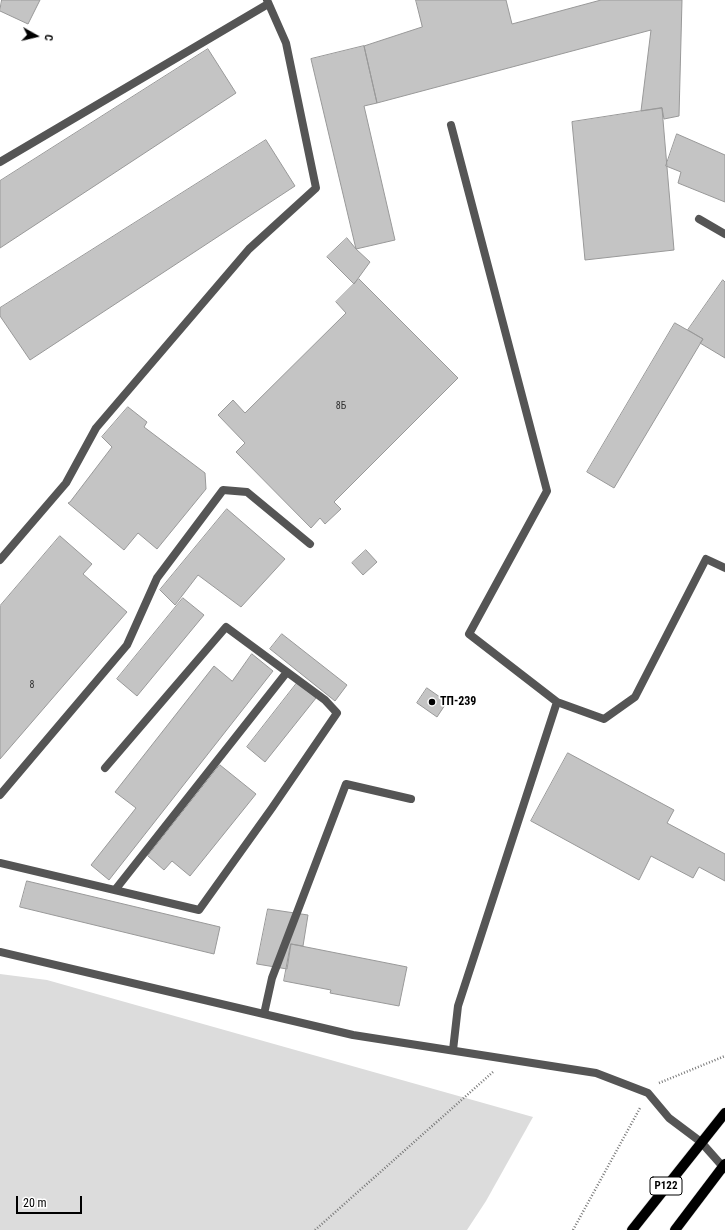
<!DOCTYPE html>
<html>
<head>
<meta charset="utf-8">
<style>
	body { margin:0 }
	#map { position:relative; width:725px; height:1230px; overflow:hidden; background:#fff; font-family:"Roboto Condensed",sans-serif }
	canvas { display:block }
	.north { position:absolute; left:16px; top:16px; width:40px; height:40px; -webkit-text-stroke:3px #fff; paint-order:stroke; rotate:98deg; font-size:11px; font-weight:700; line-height:16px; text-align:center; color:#000 }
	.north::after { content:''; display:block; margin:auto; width:14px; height:18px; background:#000; clip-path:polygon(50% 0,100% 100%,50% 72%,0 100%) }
	.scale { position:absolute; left:16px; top:1196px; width:66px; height:18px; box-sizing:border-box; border:2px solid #000; border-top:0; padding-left:5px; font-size:12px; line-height:14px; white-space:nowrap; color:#000; -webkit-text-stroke:3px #fff; paint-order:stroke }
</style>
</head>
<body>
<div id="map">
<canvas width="725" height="1230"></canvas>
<div class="north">С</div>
<div class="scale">20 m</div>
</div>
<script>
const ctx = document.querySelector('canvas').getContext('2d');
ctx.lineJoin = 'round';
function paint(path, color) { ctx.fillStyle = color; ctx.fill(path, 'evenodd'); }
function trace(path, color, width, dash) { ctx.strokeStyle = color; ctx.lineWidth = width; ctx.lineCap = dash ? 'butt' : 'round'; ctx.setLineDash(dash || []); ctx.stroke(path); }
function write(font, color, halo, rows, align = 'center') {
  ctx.font = font + ' "Roboto Condensed",sans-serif'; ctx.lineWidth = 3.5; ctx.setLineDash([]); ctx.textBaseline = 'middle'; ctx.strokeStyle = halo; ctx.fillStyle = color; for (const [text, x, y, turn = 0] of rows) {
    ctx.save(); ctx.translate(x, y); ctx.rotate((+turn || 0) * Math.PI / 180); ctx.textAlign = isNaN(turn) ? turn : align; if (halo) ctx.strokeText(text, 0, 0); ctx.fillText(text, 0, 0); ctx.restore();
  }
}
paint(new Path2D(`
	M0,974L47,980L533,1117L486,1201L467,1230H0Z`), '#dcdcdc');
const building = new Path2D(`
	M2,0H40L28,24L0,11Z
	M416,0H506L512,24L601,0H682L679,116L664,119L662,108L641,111L651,30L377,103L364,46L422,27Z
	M364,46L377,103L364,106L395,240L356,249L311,59Z
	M208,49L236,93L0,248V181Z
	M662,108L674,250L585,260L572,122Z
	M677,134L725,155V202L678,183L681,172L666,166Z
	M266,140L295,186L30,360L0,316V308Z
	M347,238L356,249L370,262L354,284L327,257Z
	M359,279L458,378L334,502L341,509L325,524L320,518L311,528L236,452L245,443L218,415L233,400L245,413L346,313L336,302Z
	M723,280L725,282V358L700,343L703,339L688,330Z
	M675,323L703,339L614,488L587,472Z
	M128,407L147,422L144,427L205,473L206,489L157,549L138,533L124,550L68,503L70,502L112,447L102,437Z
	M227,509L285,559L241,607L198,575L175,605L160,590Z
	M60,536L92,564L83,574L127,612L0,759V606Z
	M366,550L377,562L363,575L352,563Z
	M183,598L204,615L137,696L117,679Z
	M282,634L347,685L335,701L270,649Z
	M252,654L273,671L109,880L91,865L136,808L115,792L214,666L232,681Z
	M297,683L316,698L265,762L247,747Z
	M427,688L447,702L437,717L417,703Z
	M568,753L674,810L667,823L725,854V881L699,867L693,878L651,856L639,880L531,821Z
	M220,765L256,794L190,876L172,861L164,870L148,856Z
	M27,881L220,927L214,954L20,907Z
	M268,909L308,915L303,946L291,944L287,969L257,964Z
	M291,944L407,967L399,1006L330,993L331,990L284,981Z`);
paint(building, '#c4c4c4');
trace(building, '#999', 1);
const primary = new Path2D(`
	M632,1230L725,1113
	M675,1230L725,1164`);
trace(primary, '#dbdbdb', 11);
trace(new Path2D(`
	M659,1083L725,1056
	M315,1230L493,1072
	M573,1230L640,1108`), '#777', 2.5, [1, 2]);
trace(new Path2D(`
	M451,125L547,491L469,634L557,702L458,1006L453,1050
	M0,162L268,4
	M699,219L725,234
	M0,560L66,483L96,428L249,249L316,188L286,43L267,0
	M557,702L604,719L635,697L706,559L725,568
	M0,795L127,645L157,578L223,490L247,492L310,544
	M0,863L199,910L272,808L337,713L325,700L226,627L105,768
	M115,890L287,672
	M0,952L353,1035L596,1073L648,1093L669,1118L701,1142L725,1169
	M264,1014L272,978L346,784L411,799`), '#555', 8);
trace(primary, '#000', 10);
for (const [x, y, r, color] of [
	[432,702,4,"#000"]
]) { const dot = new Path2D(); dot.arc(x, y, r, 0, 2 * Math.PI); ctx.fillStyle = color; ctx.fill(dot); trace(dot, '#fff', 1.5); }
write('10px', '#313131', null, [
	["8Б",341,406],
	["8",32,685]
]);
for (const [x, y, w] of [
	[666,1186,32]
]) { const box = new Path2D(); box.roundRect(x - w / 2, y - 9, w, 18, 3); ctx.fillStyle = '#fff'; ctx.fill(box); trace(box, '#000', 1); }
write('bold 11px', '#000', null, [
	["Р122",666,1186]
]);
write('bold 12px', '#000', '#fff', [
	["ТП-239",440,702]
], 'left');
</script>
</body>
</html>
